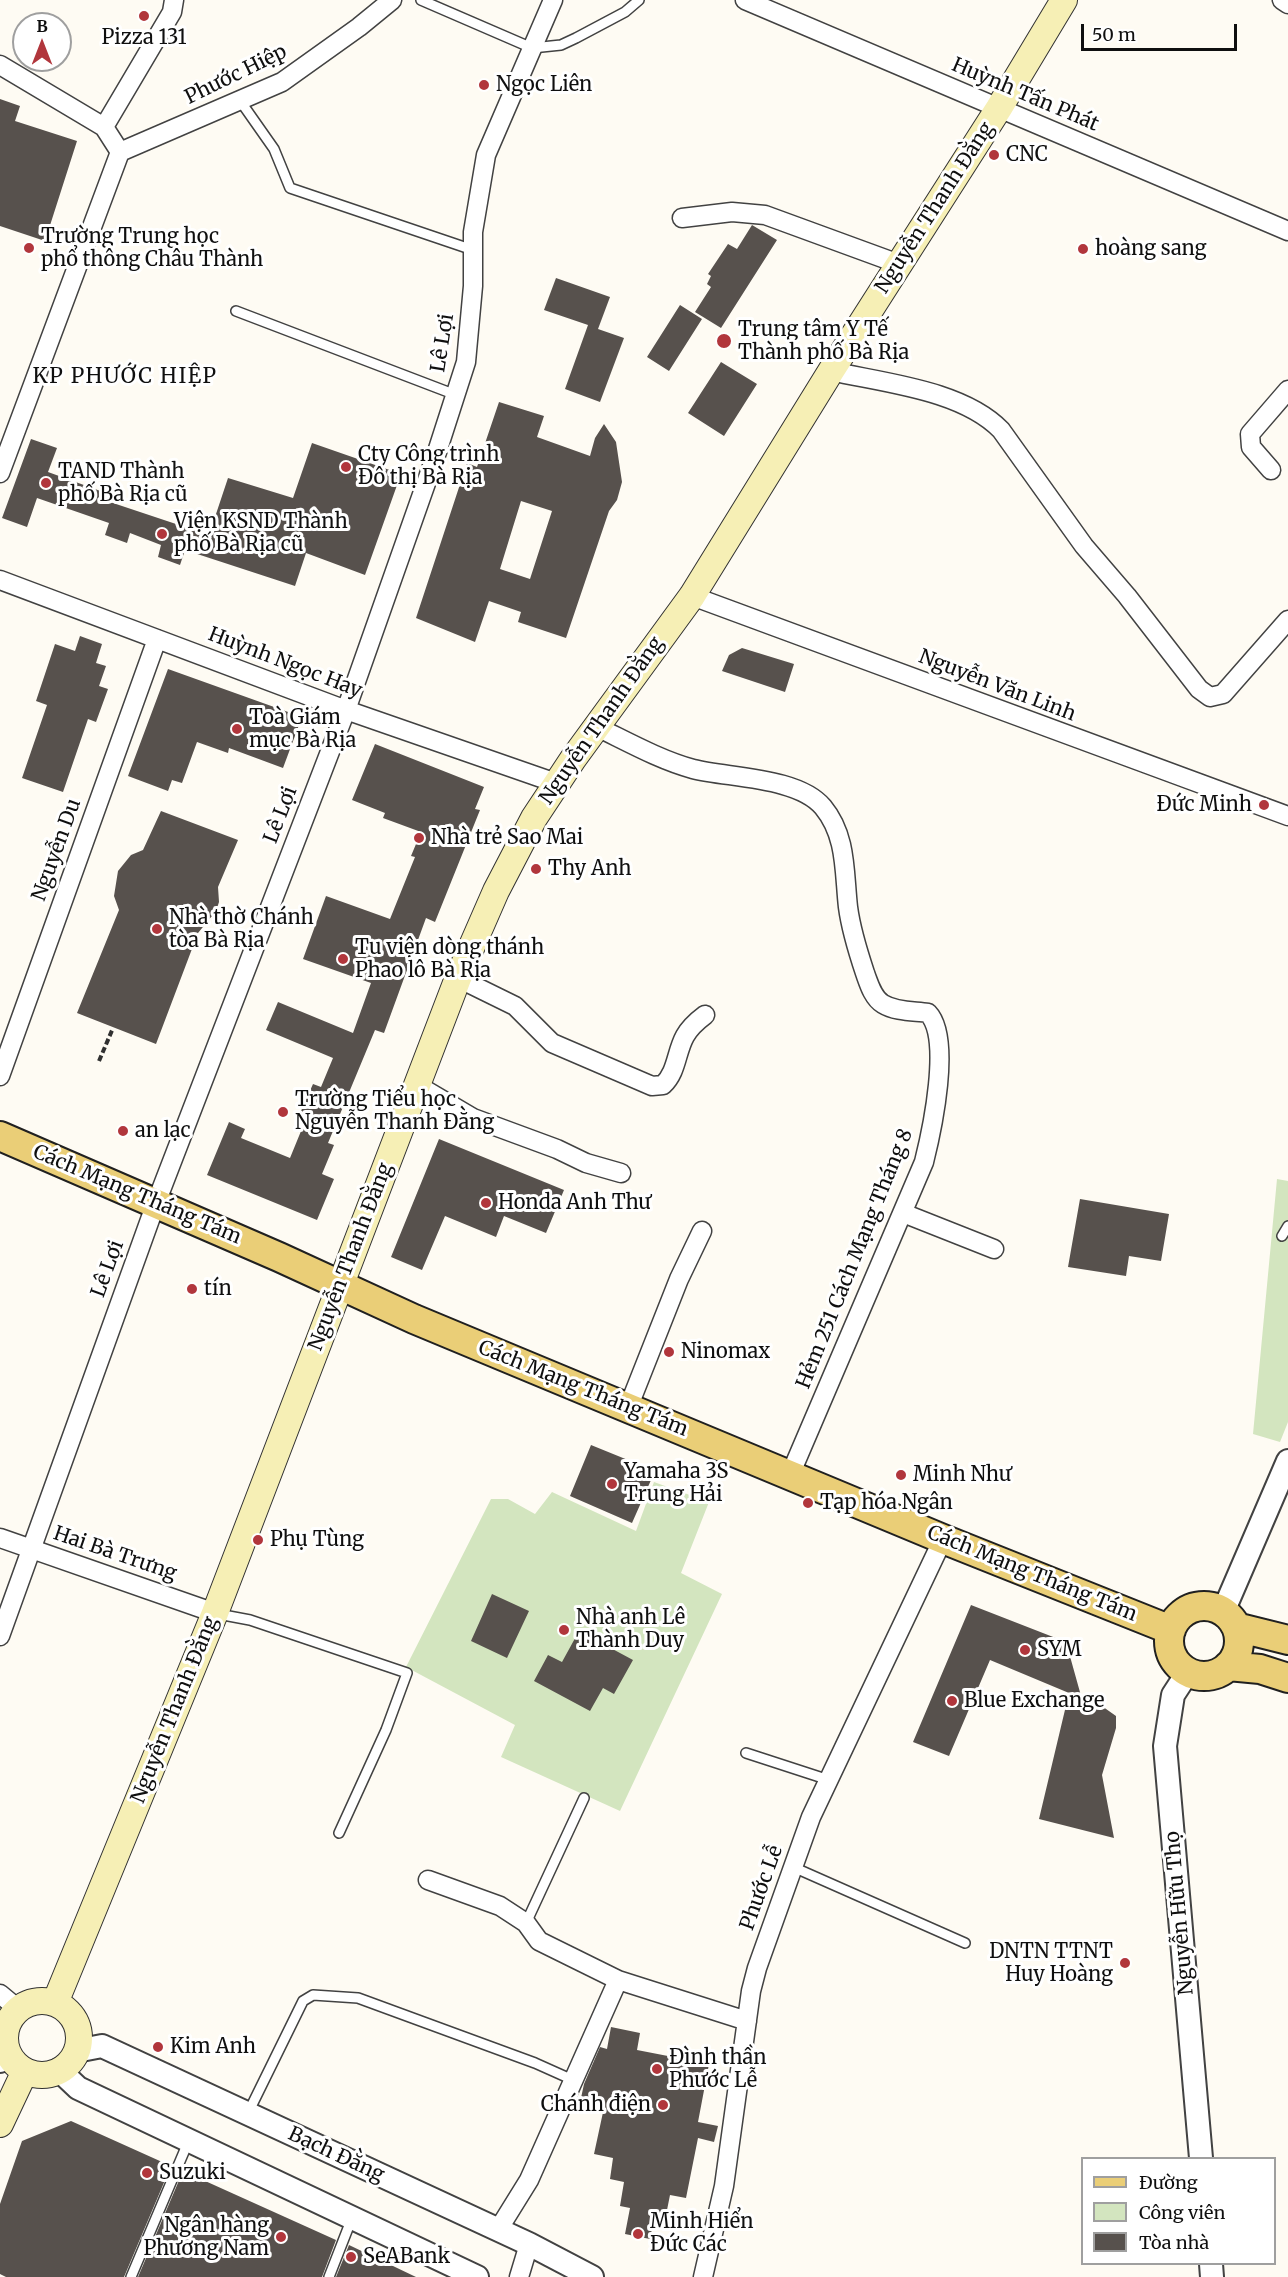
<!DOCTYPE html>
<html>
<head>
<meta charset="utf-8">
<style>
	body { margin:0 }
	#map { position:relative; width:1288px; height:2277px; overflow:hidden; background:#fefbf3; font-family:Merriweather,serif }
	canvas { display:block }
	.legend { position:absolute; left:1081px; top:2157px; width:195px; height:108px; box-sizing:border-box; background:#fff; border:2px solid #9f9f9f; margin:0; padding:8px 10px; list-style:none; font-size:18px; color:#0f0f0f }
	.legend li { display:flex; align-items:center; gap:12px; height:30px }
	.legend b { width:30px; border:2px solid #9f9f9f }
	.north { position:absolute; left:12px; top:12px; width:60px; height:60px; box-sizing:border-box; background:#fff; border:2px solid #9f9f9f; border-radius:50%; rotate:0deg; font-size:16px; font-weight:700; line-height:24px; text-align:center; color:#0f0f0f }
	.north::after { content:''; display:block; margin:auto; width:21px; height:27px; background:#b1363c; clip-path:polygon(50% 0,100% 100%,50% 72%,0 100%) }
	.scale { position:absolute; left:1081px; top:24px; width:156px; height:27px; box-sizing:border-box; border:3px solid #0f0f0f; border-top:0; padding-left:8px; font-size:18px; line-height:21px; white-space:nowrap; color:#0f0f0f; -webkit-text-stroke:4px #fff; paint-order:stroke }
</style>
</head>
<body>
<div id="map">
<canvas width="1288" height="2277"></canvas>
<ul class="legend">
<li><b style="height:8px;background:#eace77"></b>Đường</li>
<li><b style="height:16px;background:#d3e5bf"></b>Công viên</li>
<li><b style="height:16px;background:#57514d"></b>Tòa nhà</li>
</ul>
<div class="north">B</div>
<div class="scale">50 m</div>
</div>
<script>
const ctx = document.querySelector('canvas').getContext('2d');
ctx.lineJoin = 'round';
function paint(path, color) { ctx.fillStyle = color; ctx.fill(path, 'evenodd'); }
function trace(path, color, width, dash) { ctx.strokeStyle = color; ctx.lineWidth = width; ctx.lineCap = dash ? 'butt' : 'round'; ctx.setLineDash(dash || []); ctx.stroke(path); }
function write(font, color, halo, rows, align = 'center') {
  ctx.font = font + ' Merriweather,serif'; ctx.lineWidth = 6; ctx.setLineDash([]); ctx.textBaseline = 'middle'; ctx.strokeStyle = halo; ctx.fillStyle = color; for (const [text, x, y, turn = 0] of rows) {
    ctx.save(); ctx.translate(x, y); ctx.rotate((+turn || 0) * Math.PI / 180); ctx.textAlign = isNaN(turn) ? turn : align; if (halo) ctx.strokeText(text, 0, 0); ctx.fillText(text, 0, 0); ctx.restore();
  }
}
paint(new Path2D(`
	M1277,1179L1288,1181V1422L1280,1442L1253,1434Z
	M654,1482L709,1502L681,1573L722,1594L620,1811L501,1757L515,1725L406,1667L491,1499H508L535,1514L552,1492L636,1531Z`), '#d3e5bf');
paint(new Path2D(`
	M0,99L20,106L15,121L77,141L45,241L0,226Z
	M752,225L777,240L721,328L695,312L711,287L707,284L711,276L708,274L728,244L737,249Z
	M556,278L610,297L598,329L624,338L600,402L565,389L588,325L544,310Z
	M680,305L702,319L669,371L647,357Z
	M721,362L757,384L724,436L688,413Z
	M499,402L544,416L537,437L590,456L595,438L604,424L616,442L622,482L617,500L609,511L566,638L518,622L521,612L489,601L475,642L416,618L467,463L477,467ZM521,501L552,511L530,579L500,569Z
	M31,439L57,448L48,472L106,493L104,500L209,535L228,478L293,498L312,443L401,474L365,575L306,553L295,586L185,550L180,565L158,557L161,545L130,533L127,543L105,535L109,523L37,498L27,527L2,518Z
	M80,636L102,644L96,663L106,666L99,686L108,689L96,722L88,719L63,792L22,778L47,705L36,701L55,644L75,651Z
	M742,648L794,664L785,692L722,671L729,655Z
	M168,669L302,717L283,768L229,748L228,753L197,742L182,783L172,780L168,791L128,776Z
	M375,744L484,787L475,809L480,810L435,922L426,918L384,1033L375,1030L328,1143L334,1145L322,1174L334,1179L317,1220L207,1175L229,1122L245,1129L241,1138L290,1158L308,1114L301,1111L313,1084L321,1087L333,1058L266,1030L278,1002L353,1033L371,983L303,959L326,896L390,919L415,857L411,856L421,832L383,818L385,813L352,800Z
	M161,811L238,840L218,887L219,902L216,911L198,933L156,1044L77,1013L119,910L114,896L118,871L131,855L143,850Z
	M439,1139L564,1190L546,1233L504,1216L496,1237L445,1216L422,1270L391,1257Z
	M1080,1199L1169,1214L1161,1261L1129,1256L1126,1276L1068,1267Z
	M591,1445L655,1471L632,1523L570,1496Z
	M492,1594L529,1611L507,1658L471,1641Z
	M971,1605L1066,1642L1083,1703L1099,1704L1116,1716V1728L1102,1775L1114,1838L1039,1819L1069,1693L990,1660L949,1756L913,1742Z
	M579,1631L633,1660L614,1694L603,1688L590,1711L534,1681L548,1655L562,1662Z
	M611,2027L640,2033L637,2050L709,2064L698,2122L718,2126L714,2142L698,2138L686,2198L670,2195L666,2215L655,2213L650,2239L625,2234L630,2208L620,2206L624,2182L610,2179L613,2158L594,2154L605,2103L581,2098L584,2084L600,2047L607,2049Z
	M71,2121L171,2166L124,2277H6L0,2274V2204L22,2141Z
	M183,2171L336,2240L322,2277H138Z
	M349,2245L416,2277H336Z`), '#57514d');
const service = new Path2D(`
	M421,0L532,48L561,45L576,38L625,12L639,0
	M241,102L274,149L290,188L473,250
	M236,311L456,395
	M1282,1236L1288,1226
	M218,1614L250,1620L407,1673L386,1730L339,1833
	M746,1753L829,1780
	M793,1867L965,1943
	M526,1923L584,1798
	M248,2113L303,2001L313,1995L358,1998L535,2063L573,2080
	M131,2277L189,2140
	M329,2277L352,2218`);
const minor = new Path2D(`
	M745,0L1288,231
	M1282,0L1288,4
	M0,65L104,127
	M120,152L282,82L359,27L392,0
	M682,218L732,212L765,215L899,264
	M831,371C884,383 962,390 1001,430L1084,546L1127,596L1199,689L1210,697L1223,694L1288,620
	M1271,470L1251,447L1250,434L1288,390
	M0,473L120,152L104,127L172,12L174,0
	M0,580L346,710L556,783
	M692,596L1288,816
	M597,727C628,742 660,760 693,769C729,778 798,777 823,807C847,836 844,872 848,907C851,930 858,952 865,973C869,984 873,998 883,1004C896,1012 914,1011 928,1013C952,1038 932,1130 924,1162L790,1475
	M458,978L515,1006L552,1043L652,1086L663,1085C677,1072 676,1052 685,1036C690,1027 697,1021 705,1015
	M0,1076L157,639
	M417,1085L473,1118L557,1149L586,1163L621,1173
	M903,1213L994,1249
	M628,1408L679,1279L702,1231
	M0,1538L215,1613
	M0,1636L156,1203L346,710L437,452L466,362L473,286V232L486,155L553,0
	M428,1880L500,1906L526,1923L539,1941L618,1980L747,2021
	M0,1994L18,2009
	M498,2230L529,2180L618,1980
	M519,2277L529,2244
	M703,2277L724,2186L751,1991L757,1968L811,1817L943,1539`);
const tertiary = new Path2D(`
	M1223,1612L1288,1461
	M1188,1672L1173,1695L1165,1746L1201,2158
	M76,2051L102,2046L529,2244L592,2277
	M0,2061L10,2057
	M59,2070L78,2088L477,2277
	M1211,2264L1212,2277`);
const secondary = new Path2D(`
	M5 2038a37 37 0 1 1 74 0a37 37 0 1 1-74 0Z
	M55,2003L215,1613L458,978L496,891L534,818L573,759L692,596L831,371L999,108L1064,0
	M0,2124L25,2071`);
const primary = new Path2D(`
	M0,1136L279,1257L414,1319L943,1539L1171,1630
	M1169 1641a35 35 0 1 1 70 0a35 35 0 1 1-70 0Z
	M1236,1627L1288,1640
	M1228,1666L1260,1669L1288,1678`);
trace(service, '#424242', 12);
trace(minor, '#424242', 21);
trace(tertiary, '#424242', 26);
trace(secondary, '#313131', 28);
trace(primary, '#202020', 32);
trace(new Path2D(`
	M99,1061L113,1028`), '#313131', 4, [6, 3]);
trace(service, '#fff', 9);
trace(minor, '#fff', 18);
trace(tertiary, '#fff', 22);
trace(secondary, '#f6efb5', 26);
trace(primary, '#eace77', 28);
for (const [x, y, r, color] of [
	[144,16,6,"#b1363c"],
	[484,85,6,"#b1363c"],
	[994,155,6,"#b1363c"],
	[29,248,6,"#b1363c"],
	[1083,249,6,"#b1363c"],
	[724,341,8,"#b1363c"],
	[346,467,6,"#b1363c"],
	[46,483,6,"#b1363c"],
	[162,534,6,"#b1363c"],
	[237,729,6,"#b1363c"],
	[1264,805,6,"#b1363c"],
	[419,838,6,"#b1363c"],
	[536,869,6,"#b1363c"],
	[157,929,6,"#b1363c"],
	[343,959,6,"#b1363c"],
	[283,1112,6,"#b1363c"],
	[123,1131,6,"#b1363c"],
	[486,1203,6,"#b1363c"],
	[192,1289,6,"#b1363c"],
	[669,1352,6,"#b1363c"],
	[901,1475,6,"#b1363c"],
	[612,1484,6,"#b1363c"],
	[808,1503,6,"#b1363c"],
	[258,1540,6,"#b1363c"],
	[564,1630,6,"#b1363c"],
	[1025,1650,6,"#b1363c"],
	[952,1701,6,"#b1363c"],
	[1125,1963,6,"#b1363c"],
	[158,2047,6,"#b1363c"],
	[657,2069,6,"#b1363c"],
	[663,2105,6,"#b1363c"],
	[147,2173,6,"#b1363c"],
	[638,2234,6,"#b1363c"],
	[281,2237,6,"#b1363c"],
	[351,2257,6,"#b1363c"]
]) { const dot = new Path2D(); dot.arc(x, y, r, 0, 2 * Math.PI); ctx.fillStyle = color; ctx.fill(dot); trace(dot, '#fff', 2); }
write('20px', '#0f0f0f', '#fff', [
	["Pizza 131",144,38,"center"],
	["Ngọc Liên",496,85],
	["CNC",1006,155],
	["Trường Trung học",41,237],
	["phổ thông Châu Thành",41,260],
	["hoàng sang",1095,249],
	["Trung tâm Y Tế",738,330],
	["Thành phố Bà Rịa",738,353],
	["Cty Công trình",358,455],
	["Đô thị Bà Rịa",358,478],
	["TAND Thành",58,472],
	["phố Bà Rịa cũ",58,495],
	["Viện KSND Thành",174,522],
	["phố Bà Rịa cũ",174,545],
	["Toà Giám",249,718],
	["mục Bà Rịa",249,741],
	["Đức Minh",1252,805,"right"],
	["Nhà trẻ Sao Mai",431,838],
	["Thy Anh",548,869],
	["Nhà thờ Chánh",169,918],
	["tòa Bà Rịa",169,941],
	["Tu viện dòng thánh",355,948],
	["Phao lô Bà Rịa",355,971],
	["Trường Tiểu học",295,1100],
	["Nguyễn Thanh Đằng",295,1123],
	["an lạc",135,1131],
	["Honda Anh Thư",498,1203],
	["tín",204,1289],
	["Ninomax",681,1352],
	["Yamaha 3S",624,1472],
	["Trung Hải",624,1495],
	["Minh Như",913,1475],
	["Tạp hóa Ngân",820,1503],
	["Phụ Tùng",270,1540],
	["Nhà anh Lê",576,1618],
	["Thành Duy",576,1641],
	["SYM",1037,1650],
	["Blue Exchange",964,1701],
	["DNTN TTNT",1113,1952,"right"],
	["Huy Hoàng",1113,1975,"right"],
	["Kim Anh",170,2047],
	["Đình thần",669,2058],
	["Phước Lễ",669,2081],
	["Chánh điện",651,2105,"right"],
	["Suzuki",159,2173],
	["Minh Hiển",650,2222],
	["Đức Các",650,2245],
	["Ngân hàng",269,2226,"right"],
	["Phương Nam",269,2249,"right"],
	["SeABank",363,2257]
], 'left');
write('20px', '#0f0f0f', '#fff', [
	["Phước Hiệp",236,75,-26],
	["Huỳnh Tấn Phát",1025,95,23],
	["Nguyễn Thanh Đằng",935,208,-57],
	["Lê Lợi",443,343,-81],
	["Huỳnh Ngọc Hay",285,663,21],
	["Nguyễn Văn Linh",997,686,21],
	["Nguyễn Thanh Đằng",602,721,-55],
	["Lê Lợi",281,815,-69],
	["Nguyễn Du",57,850,-70],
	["Cách Mạng Tháng Tám",137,1195,23],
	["Nguyễn Thanh Đằng",351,1257,-69],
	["Hẻm 251 Cách Mạng Tháng 8",855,1259,-68],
	["Lê Lợi",108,1269,-70],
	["Cách Mạng Tháng Tám",583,1389,22],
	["Hai Bà Trưng",115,1554,19],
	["Cách Mạng Tháng Tám",1032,1574,22],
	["Nguyễn Thanh Đằng",175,1710,-68],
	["Phước Lễ",762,1888,-70],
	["Nguyễn Hữu Thọ",1180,1913,-95],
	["Bạch Đằng",336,2155,25]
]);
ctx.letterSpacing = '1.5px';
write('21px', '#0f0f0f', '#fff', [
	["KP PHƯỚC HIỆP",125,377]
]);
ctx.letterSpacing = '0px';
</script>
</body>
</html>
